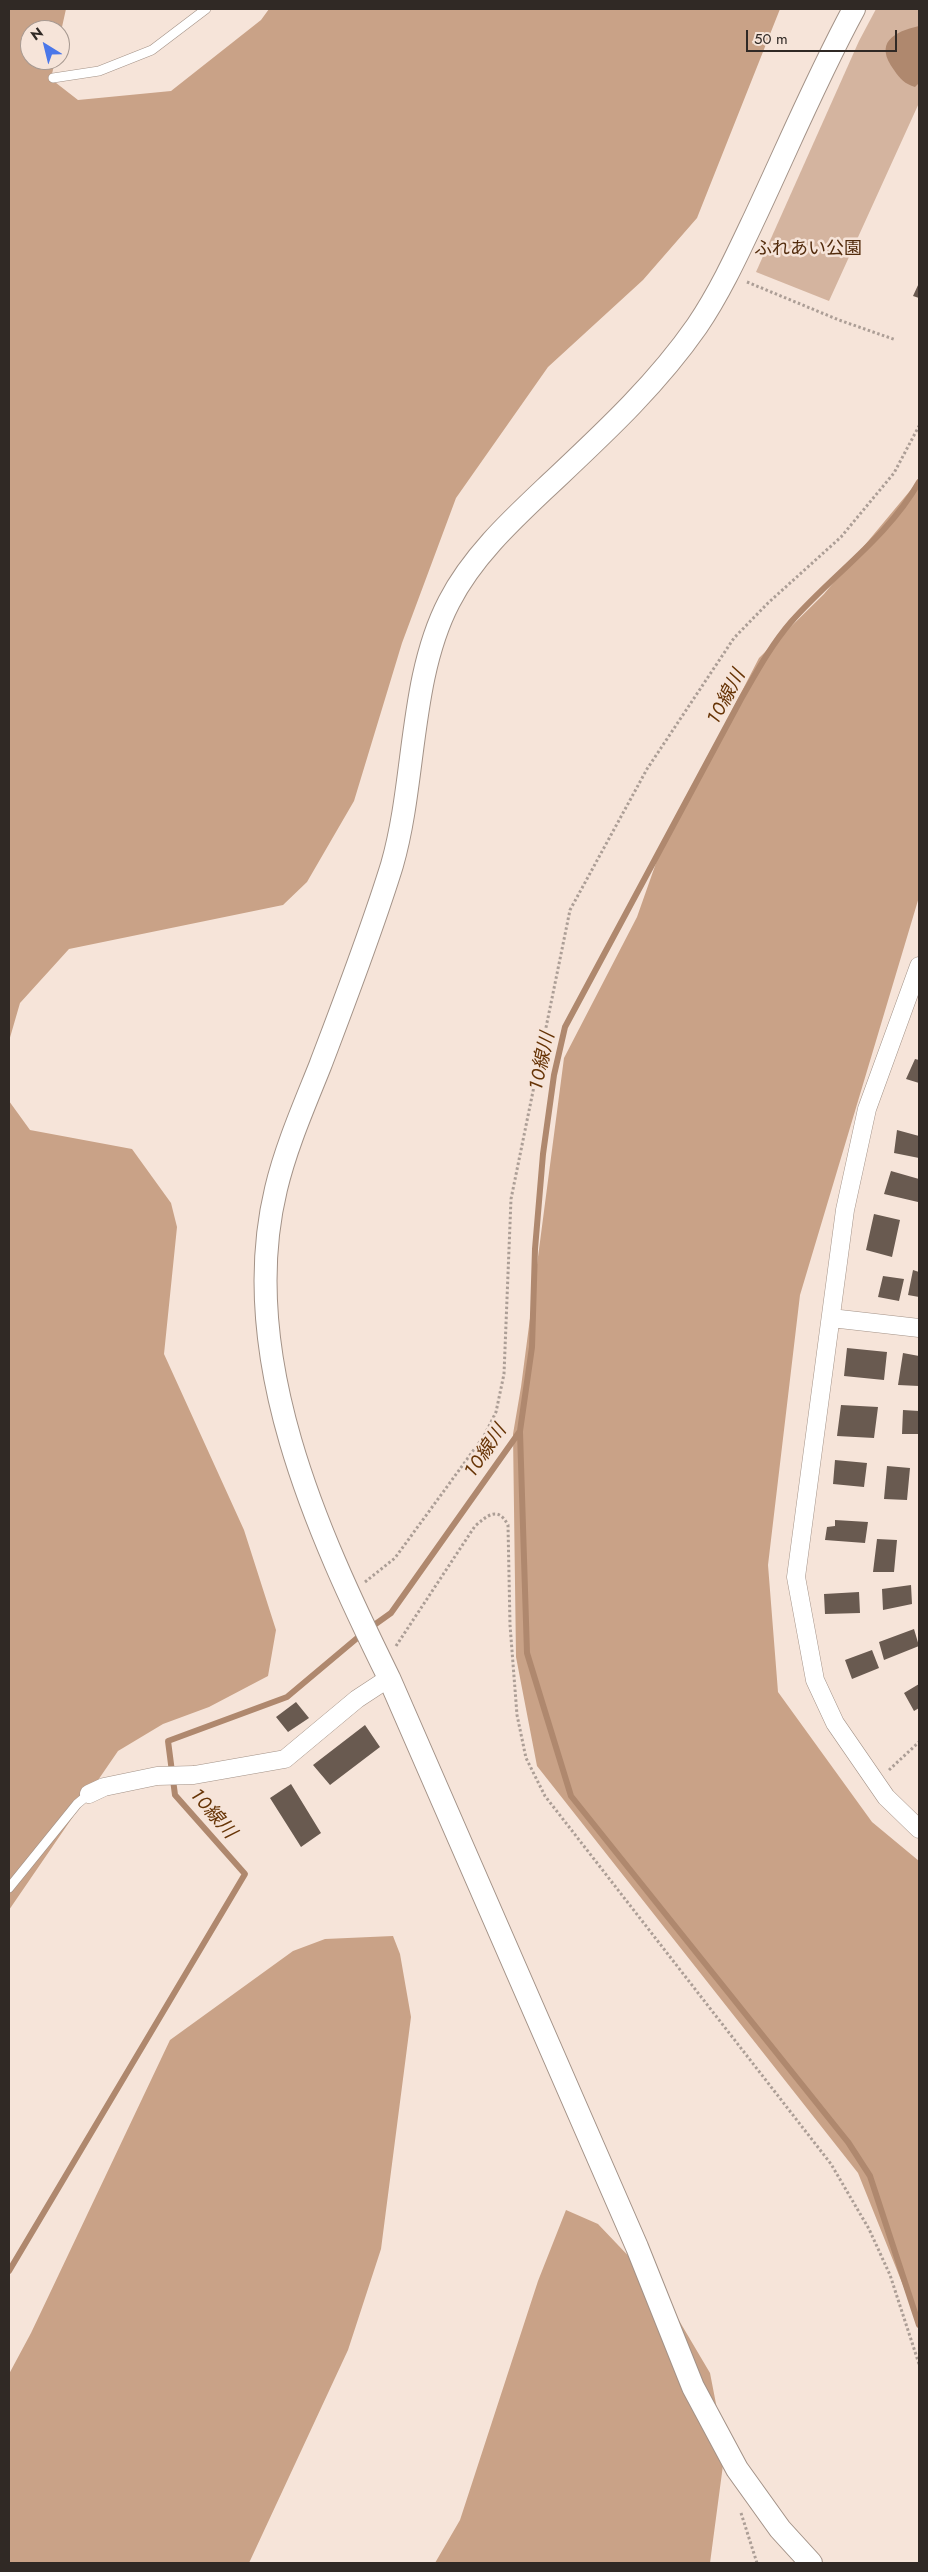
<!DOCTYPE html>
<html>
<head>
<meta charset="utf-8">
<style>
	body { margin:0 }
	#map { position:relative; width:928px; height:2572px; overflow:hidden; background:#f6e4d9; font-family:Jost,sans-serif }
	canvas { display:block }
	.frame { position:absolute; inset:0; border:10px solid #302925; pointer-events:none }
	.north { position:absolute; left:20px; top:20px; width:50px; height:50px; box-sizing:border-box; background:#f6e4d9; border:1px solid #a79991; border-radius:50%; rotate:324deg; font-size:14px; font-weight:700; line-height:20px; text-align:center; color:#302925 }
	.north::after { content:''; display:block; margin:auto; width:18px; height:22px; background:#4b77e9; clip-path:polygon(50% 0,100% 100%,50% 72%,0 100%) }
	.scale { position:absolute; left:746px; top:30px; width:151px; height:22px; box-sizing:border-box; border:2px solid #302925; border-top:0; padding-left:6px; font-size:15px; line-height:18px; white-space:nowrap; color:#302925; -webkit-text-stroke:4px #f6e4d9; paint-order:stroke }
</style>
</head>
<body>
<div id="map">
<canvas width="928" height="2572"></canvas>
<div class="frame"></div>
<div class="north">N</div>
<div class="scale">50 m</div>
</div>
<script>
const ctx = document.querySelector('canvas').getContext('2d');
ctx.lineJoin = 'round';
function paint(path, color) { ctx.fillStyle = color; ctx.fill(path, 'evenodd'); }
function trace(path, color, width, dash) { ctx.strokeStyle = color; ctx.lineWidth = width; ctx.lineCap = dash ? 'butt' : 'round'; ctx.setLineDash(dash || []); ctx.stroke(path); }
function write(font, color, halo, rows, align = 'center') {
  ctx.font = font + ' Jost,"Noto Sans JP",sans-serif'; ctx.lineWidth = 5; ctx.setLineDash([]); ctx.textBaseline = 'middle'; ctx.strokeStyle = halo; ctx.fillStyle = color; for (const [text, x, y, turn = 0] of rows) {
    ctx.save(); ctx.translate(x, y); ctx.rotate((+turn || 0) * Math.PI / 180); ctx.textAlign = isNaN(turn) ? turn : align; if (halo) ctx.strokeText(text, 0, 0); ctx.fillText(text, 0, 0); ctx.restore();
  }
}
paint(new Path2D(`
	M876,9H919V103L829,301L756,272L859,41Z`), '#d4b49f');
paint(new Path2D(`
	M9,9H66L60,36V30H30V60H55L51,79L78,100L171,91L261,20L269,9H780L697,218L643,280L548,367L456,498L402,643L354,801L307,882L283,905L69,949L20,1003L9,1041Z
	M919,480V897L800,1295L768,1565L778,1692L872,1822L919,1861V2325L858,2173L537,1766L516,1657L513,1434L521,1387L564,1058L637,917L662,846L759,658L824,594Z
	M9,1101L30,1130L132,1149L171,1203L177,1227L164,1354L244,1530L276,1630L268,1676L209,1707L163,1724L118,1751L9,1910Z
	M393,1936L400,1954L411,2017L381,2249L348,2350L249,2563H9V2374L31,2333L170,2040L293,1951L325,1939Z
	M566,2210L598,2224L637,2265L674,2312L710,2373L725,2450L710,2563H435L460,2520L538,2281Z`), '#c9a287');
paint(new Path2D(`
	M919,26V83L915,87C905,84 900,79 894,70C874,43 893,32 919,26Z`), '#af886e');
trace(new Path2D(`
	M520,1432L527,1653L571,1796L848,2142L870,2176L919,2325
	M370,1628L391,1613L520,1431L532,1347L535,1249L543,1154L554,1075L565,1027L741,699C756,673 771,645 791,622C832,575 888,537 919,482
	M9,2271L245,1874L175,1795L168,1741L287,1697L362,1634`), '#af886e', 6);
paint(new Path2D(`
	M919,283V298L913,296Z
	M915,1059L919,1060V1083L906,1079Z
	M897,1130L919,1136V1158L894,1153Z
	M891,1171L919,1179L918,1202L884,1194Z
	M874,1214L900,1220L892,1257L866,1250Z
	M913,1270L919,1272V1297L908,1295Z
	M883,1276L904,1279L899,1301L878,1297Z
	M847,1348L887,1352L884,1380L844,1376Z
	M903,1353L919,1356V1386L898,1385Z
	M841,1405L878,1407L874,1438L837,1436Z
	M903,1410L919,1411V1434H902Z
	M835,1460L867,1463L864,1487L833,1484Z
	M887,1466L910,1468L907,1500L884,1499Z
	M835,1520L868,1522L865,1543L825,1540L827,1527L835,1526Z
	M877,1539L897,1540L894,1572H873Z
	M911,1585L912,1604L883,1610L882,1589Z
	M859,1592L860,1613L825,1614L824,1594Z
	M914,1629L919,1646L884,1660L879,1642Z
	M872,1650L879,1668L852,1679L845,1660Z
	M919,1684V1708L914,1711L904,1693Z
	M296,1702L309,1718L288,1732L276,1717Z
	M365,1725L380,1747L330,1785L313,1765Z
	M291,1784L321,1833L301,1847L270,1798Z`), '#695a50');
const service = new Path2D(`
	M53,78L99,71L152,50L206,9
	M9,1888L77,1804L89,1794`);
const minor = new Path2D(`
	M919,966L867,1109L845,1210L796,1577L815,1680L835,1723L886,1797L919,1829
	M831,1318L919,1328
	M89,1794L104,1787L157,1776L194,1775L285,1759L357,1699L389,1678`);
const tertiary = new Path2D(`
	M811,2563L780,2529L737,2469L693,2387L637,2247L389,1678C317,1532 236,1355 276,1189C286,1147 304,1106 320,1066C345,1000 371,933 392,865C416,782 409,679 449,602C473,555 514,518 552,482C604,433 656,385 697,326C720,292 737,255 754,219C787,149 817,77 854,9`);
trace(service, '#a39287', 10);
trace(minor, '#a39287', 19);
trace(tertiary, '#a39287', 24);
trace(new Path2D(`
	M747,282L839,320L896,340
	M365,1582L395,1558L484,1436L496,1412L504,1374L511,1199L570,910L647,769L734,638L768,603L841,537L894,473L919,426
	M396,1646L475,1526C488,1515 498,1506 508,1525L510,1625L517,1715L526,1758L545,1796L831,2164L869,2229L890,2275L919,2364
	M889,1770L919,1742
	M741,2513L757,2563`), '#ac9e96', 3, [2.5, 2.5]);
trace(service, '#fff', 9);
trace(minor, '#fff', 18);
trace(tertiary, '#fff', 22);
write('18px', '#522b0c', '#f6e4d9', [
	["ふれあい公園",808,250]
]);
write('italic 19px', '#663305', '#f6e4d9', [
	["１０線川",727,698,-62],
	["１０線川",543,1062,-78],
	["１０線川",486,1452,-56],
	["１０線川",212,1814,49]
]);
</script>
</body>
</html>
